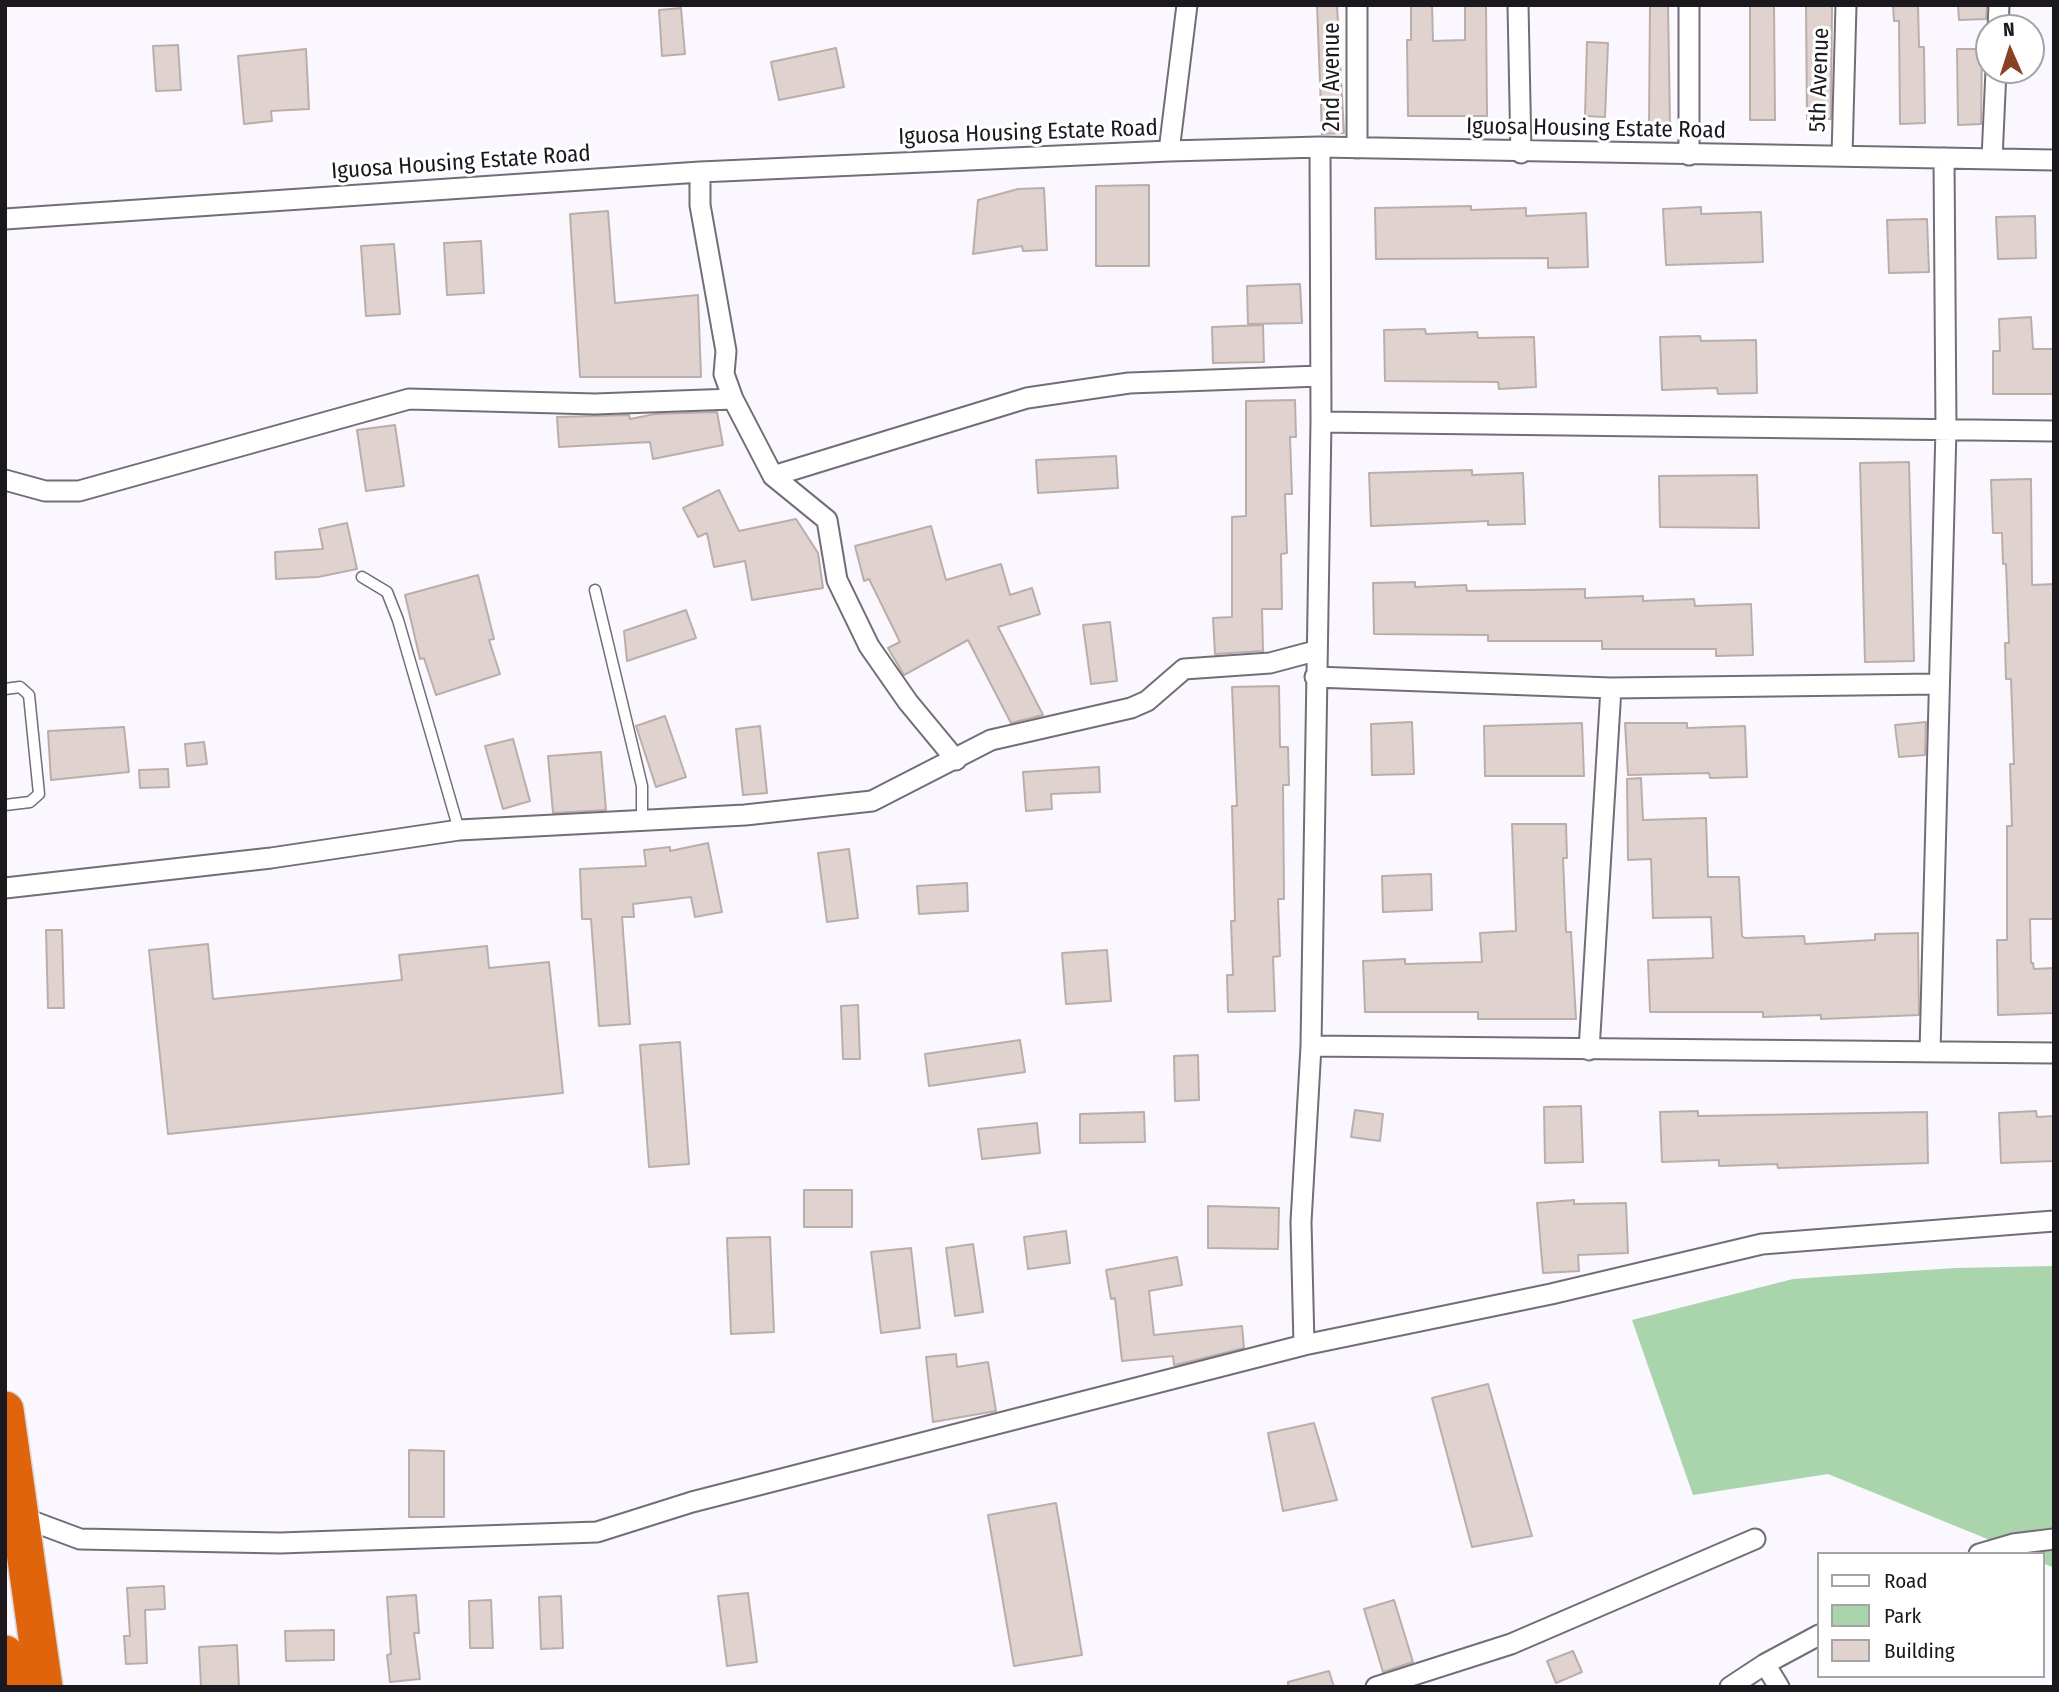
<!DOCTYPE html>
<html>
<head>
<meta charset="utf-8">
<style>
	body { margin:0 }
	#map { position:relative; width:2059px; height:1692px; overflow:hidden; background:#faf7fe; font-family:"Fira Sans Condensed",sans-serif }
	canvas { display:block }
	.frame { position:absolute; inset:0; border:7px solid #1b191d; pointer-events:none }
	.legend { position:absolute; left:1817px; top:1552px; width:228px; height:126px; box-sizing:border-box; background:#fff; border:2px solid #a4a3a5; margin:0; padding:9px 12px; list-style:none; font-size:21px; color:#1b191d }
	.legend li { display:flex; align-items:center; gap:14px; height:35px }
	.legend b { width:35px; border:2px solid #a4a3a5 }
	.north { position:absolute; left:1975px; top:14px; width:70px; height:70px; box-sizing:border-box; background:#fff; border:2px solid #a4a3a5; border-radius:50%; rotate:357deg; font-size:19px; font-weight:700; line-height:28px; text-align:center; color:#1b191d }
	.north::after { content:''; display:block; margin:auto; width:24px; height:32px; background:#894123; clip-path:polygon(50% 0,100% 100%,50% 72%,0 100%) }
</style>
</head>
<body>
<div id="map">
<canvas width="2059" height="1692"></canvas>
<div class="frame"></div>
<ul class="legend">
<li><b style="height:9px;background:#fff"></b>Road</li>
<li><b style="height:19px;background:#aad5ac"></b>Park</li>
<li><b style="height:19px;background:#e0d2ce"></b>Building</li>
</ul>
<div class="north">N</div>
</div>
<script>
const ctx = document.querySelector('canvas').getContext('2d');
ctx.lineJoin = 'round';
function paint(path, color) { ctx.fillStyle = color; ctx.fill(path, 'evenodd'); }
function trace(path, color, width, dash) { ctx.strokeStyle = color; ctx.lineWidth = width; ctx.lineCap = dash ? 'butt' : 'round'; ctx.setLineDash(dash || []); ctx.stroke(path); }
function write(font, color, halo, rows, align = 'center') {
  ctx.font = font + ' "Fira Sans Condensed",sans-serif'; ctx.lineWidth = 6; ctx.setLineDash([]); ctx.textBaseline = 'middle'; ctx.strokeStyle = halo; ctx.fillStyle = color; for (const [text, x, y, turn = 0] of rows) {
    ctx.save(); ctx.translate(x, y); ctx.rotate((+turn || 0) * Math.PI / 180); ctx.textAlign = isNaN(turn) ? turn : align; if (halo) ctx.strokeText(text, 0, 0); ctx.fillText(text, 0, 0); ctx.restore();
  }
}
paint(new Path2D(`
	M2054,1266V1568L2043,1563V1554H2024L1828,1474L1693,1495L1632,1320L1793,1279L1955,1268Z`), '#aad5ac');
const building = new Path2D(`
	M1317,5H1337L1344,133L1322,134Z
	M1411,5H1432L1433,41L1465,40V5H1486L1487,116H1408L1407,40H1411Z
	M1650,5H1668L1670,125H1649Z
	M1750,5H1774L1775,120H1750Z
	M1806,5H1832L1831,119H1807Z
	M1893,5H1918L1919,47H1924L1925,123L1900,124L1899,21H1894Z
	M1958,5H1987L1986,19L1959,20Z
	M681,8L685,54L662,56L659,10Z
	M1587,42L1608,43L1605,117L1585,116Z
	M178,45L181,90L156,91L153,46Z
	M836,48L844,87L779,100L771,62Z
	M306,49L309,109L271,111L272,121L244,124L238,56Z
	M1957,49H1982L1981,124L1958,125Z
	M1149,185V266H1096V186Z
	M1044,188L1047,250L1023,251L1022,246L973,254L978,200L1018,189Z
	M1471,206V210L1526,208V216L1586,213L1588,267L1548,268V258L1376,259L1375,208Z
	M1701,207V214L1761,212L1763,262L1666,265L1663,209Z
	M608,211L615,303L698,295L701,377H580L570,214Z
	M2035,216L2036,258L1998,259L1996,217Z
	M1927,219L1929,272L1889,273L1887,220Z
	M481,241L484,293L447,295L444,243Z
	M394,244L400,314L366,316L361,246Z
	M1300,284L1302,323L1248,324L1247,286Z
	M2031,317L2033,349H2054V394H1993V351H2000L1999,319Z
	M1263,325L1264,362L1213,363L1212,327Z
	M1425,329L1426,334L1477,332L1478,338L1534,337L1536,387L1499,389L1498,382L1385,381L1384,330Z
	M1700,336L1701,341L1756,340L1757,393L1718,394L1717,388L1662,390L1660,337Z
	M1295,400L1296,437H1290L1292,494H1285L1287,553L1281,554L1282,609H1262L1263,651L1215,654L1213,618L1232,617V517L1246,516V401Z
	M717,412L723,445L653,459L650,442L559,447L557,417L629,415L630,419L655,414Z
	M395,425L404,486L366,491L357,430Z
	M1116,456L1118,488L1038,493L1036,460Z
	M1909,462L1914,661L1865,662L1860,463Z
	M1472,470V475L1523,473L1525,524L1488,525V521L1371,526L1369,473Z
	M1757,475L1759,528L1660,527L1659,476Z
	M2031,479L2032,585L2054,584V919H2030L2031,963H2033L2034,969L2054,968V1013L1998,1015L1997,940H2007V826H2012L2010,764H2014L2011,679H2006L2005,643H2009L2006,564H2003L2002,533H1993L1991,480Z
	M719,490L739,531L796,519L818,553L823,588L752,600L745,561L714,567L707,533L698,537L683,508Z
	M347,523L357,569L318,577L276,579L275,552L323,549L319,529Z
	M931,526L946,580L1001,564L1010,595L1032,588L1040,614L998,627L1043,715L1011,723L968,640L904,675L901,670L888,648L900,642L869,579L864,581L855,546Z
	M478,575L494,639L489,640L500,674L436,695L424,658L420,659L405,595Z
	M1415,582V587L1466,585L1467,591L1585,589V598L1643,596V601L1694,599L1695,606L1751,604L1753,655L1716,656V649H1602V641H1488V635L1374,634L1373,583Z
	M686,610L696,638L627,661L624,631Z
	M1110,622L1117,681L1091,684L1083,625Z
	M1279,686L1280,747H1288L1289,785H1283L1284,899H1278L1280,956L1273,957L1275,1011L1228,1012L1227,975H1233L1231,921H1235L1232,806H1237L1232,687Z
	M665,716L686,777L656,787L636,726Z
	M1412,722L1414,774L1372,775L1371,724Z
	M1926,722L1925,755L1899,757L1895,725Z
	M1582,723L1584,776H1485L1484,726Z
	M1625,723H1687V728L1745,726L1747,777L1710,778L1709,773L1628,775Z
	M760,726L767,793L743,795L736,729Z
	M124,727L129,772L51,780L48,731Z
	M513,739L530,801L503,809L485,746Z
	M204,742L207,764L187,766L185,744Z
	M601,752L606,810L553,813L548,756Z
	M1099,767L1100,792L1051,794L1052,809L1026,811L1023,772Z
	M168,769L169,787L140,788L139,770Z
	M1641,778L1643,820L1706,818L1708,877H1739L1742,936L1745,938L1804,936L1805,944L1875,940V934L1918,933L1919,1015L1821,1019V1015L1763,1017V1012H1650L1648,960L1713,958L1711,917L1653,918L1651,859L1628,860L1627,779Z
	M1512,824H1566L1567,858H1563L1566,932H1571L1576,1019H1478V1012H1365L1363,961L1405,959V964L1482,962L1480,933L1516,931Z
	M708,843L722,912L695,917L691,897L633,904L634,917H622L630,1024L599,1026L591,919H582L580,869L646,866L644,850L670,847V851Z
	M849,849L858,918L827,922L818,853Z
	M1431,874L1432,910L1383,912L1382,876Z
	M967,883L968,911L919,914L917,886Z
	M46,930H62L64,1008H48Z
	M208,944L213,999L402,980L399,955L487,946L489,968L549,962L563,1093L168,1134L149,950Z
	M1107,950L1111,1001L1066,1004L1062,953Z
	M858,1005L860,1059H843L841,1006Z
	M1020,1040L1025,1072L929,1086L925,1054Z
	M680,1042L689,1164L649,1167L640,1045Z
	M1198,1055L1199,1100L1175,1101L1174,1056Z
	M1581,1106L1583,1162L1545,1163L1544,1107Z
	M1355,1110L1383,1114L1380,1141L1351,1137Z
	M1698,1111V1116L1927,1112L1928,1163L1778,1168L1777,1164L1719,1166V1160L1662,1162L1660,1112Z
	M2036,1111L2037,1117L2054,1116V1161L2001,1163L1999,1113Z
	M1144,1112L1145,1142L1080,1143V1114Z
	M1037,1123L1040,1153L982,1159L978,1129Z
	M804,1190H852V1227H804Z
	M1574,1200V1204L1626,1203L1628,1253L1578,1255L1579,1271L1543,1273L1537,1203Z
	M1208,1206L1279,1208L1278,1249L1208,1248Z
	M1066,1231L1070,1263L1028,1269L1024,1237Z
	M770,1237L774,1332L731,1334L727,1238Z
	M973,1244L983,1312L955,1316L946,1248Z
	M911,1248L920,1328L881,1333L871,1252Z
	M1177,1257L1182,1285L1149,1291L1154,1335L1242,1326L1244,1348L1180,1364L1174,1365L1173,1356L1122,1361L1115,1298L1111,1299L1106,1270Z
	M956,1354L957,1367L988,1362L996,1411L933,1422L926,1357Z
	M1488,1384L1532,1536L1472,1547L1432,1398Z
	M1314,1423L1337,1500L1283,1511L1268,1433Z
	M409,1450L444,1451V1517H409Z
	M1056,1503L1082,1655L1014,1666L988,1515Z
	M164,1586L165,1609L145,1610L147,1663L126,1664L124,1636H130L127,1588Z
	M748,1593L757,1662L727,1666L718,1596Z
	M416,1595L419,1633H414L420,1679L390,1682L387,1655L391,1654L387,1597Z
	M561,1596L563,1648L541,1649L539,1597Z
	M491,1600L493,1648H470L469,1601Z
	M1394,1600L1413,1662L1383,1672L1364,1609Z
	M334,1630V1660L286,1661L285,1631Z
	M237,1645L239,1687H201L199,1647Z
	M1573,1651L1582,1672L1556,1683L1547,1661Z
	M1329,1671L1334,1687H1288V1682Z`);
paint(building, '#e0d2ce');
trace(building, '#bbaeaa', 2);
const lane = new Path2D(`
	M362,577L387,592L398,620L459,830
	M595,590L642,786V821
	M5,689L20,687L29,695L39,794L30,802L5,805`);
const street = new Path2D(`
	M1518,5L1521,153
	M1998,28L1999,5
	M1357,148V5
	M1169,151L1187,5
	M1689,155V5
	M1842,156L1846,5
	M1992,159L1996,70
	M700,172V205L726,351L724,374L733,399L773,476L827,520L837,580L869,646L908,702L956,760
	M5,219L700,172L1169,151L1320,147L2054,160
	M1321,422L2054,431
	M773,476L1027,398L1129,383L1320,376
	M5,480L45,491H79L409,399L595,404L733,399
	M1315,677L1611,688L1938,684
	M5,888L271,858L459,830L745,815L872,801L991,740L1131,708L1147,701L1184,669L1270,663L1315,651
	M1311,1046L2054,1053
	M1589,1050L1611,688
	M1930,1052L1946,429L1944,158
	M1304,1345L1301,1222L1311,1046L1321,422L1320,147
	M21,1517L80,1539L280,1543L597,1532L692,1502L1304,1345L1551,1294L1762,1244L2054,1221
	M1979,1554L2013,1544L2054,1539
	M1765,1664L1779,1687
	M1376,1687L1511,1644L1755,1539
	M1730,1687L1765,1664L1819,1635`);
const highway = new Path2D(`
	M5,1410L44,1687
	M5,1654L10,1687`);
trace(lane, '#726d77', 13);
trace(street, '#726d77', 23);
trace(highway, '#d6d6d6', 40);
trace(lane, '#fff', 10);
trace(street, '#fff', 19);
trace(highway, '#e0640c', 37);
write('23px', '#1b191d', '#fff', [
	["2nd Avenue",1333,77,-90],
	["5th Avenue",1820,80,-88],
	["Iguosa Housing Estate Road",1596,129,1],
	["Iguosa Housing Estate Road",1028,133,-2],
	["Iguosa Housing Estate Road",461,163,-4]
]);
</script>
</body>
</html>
